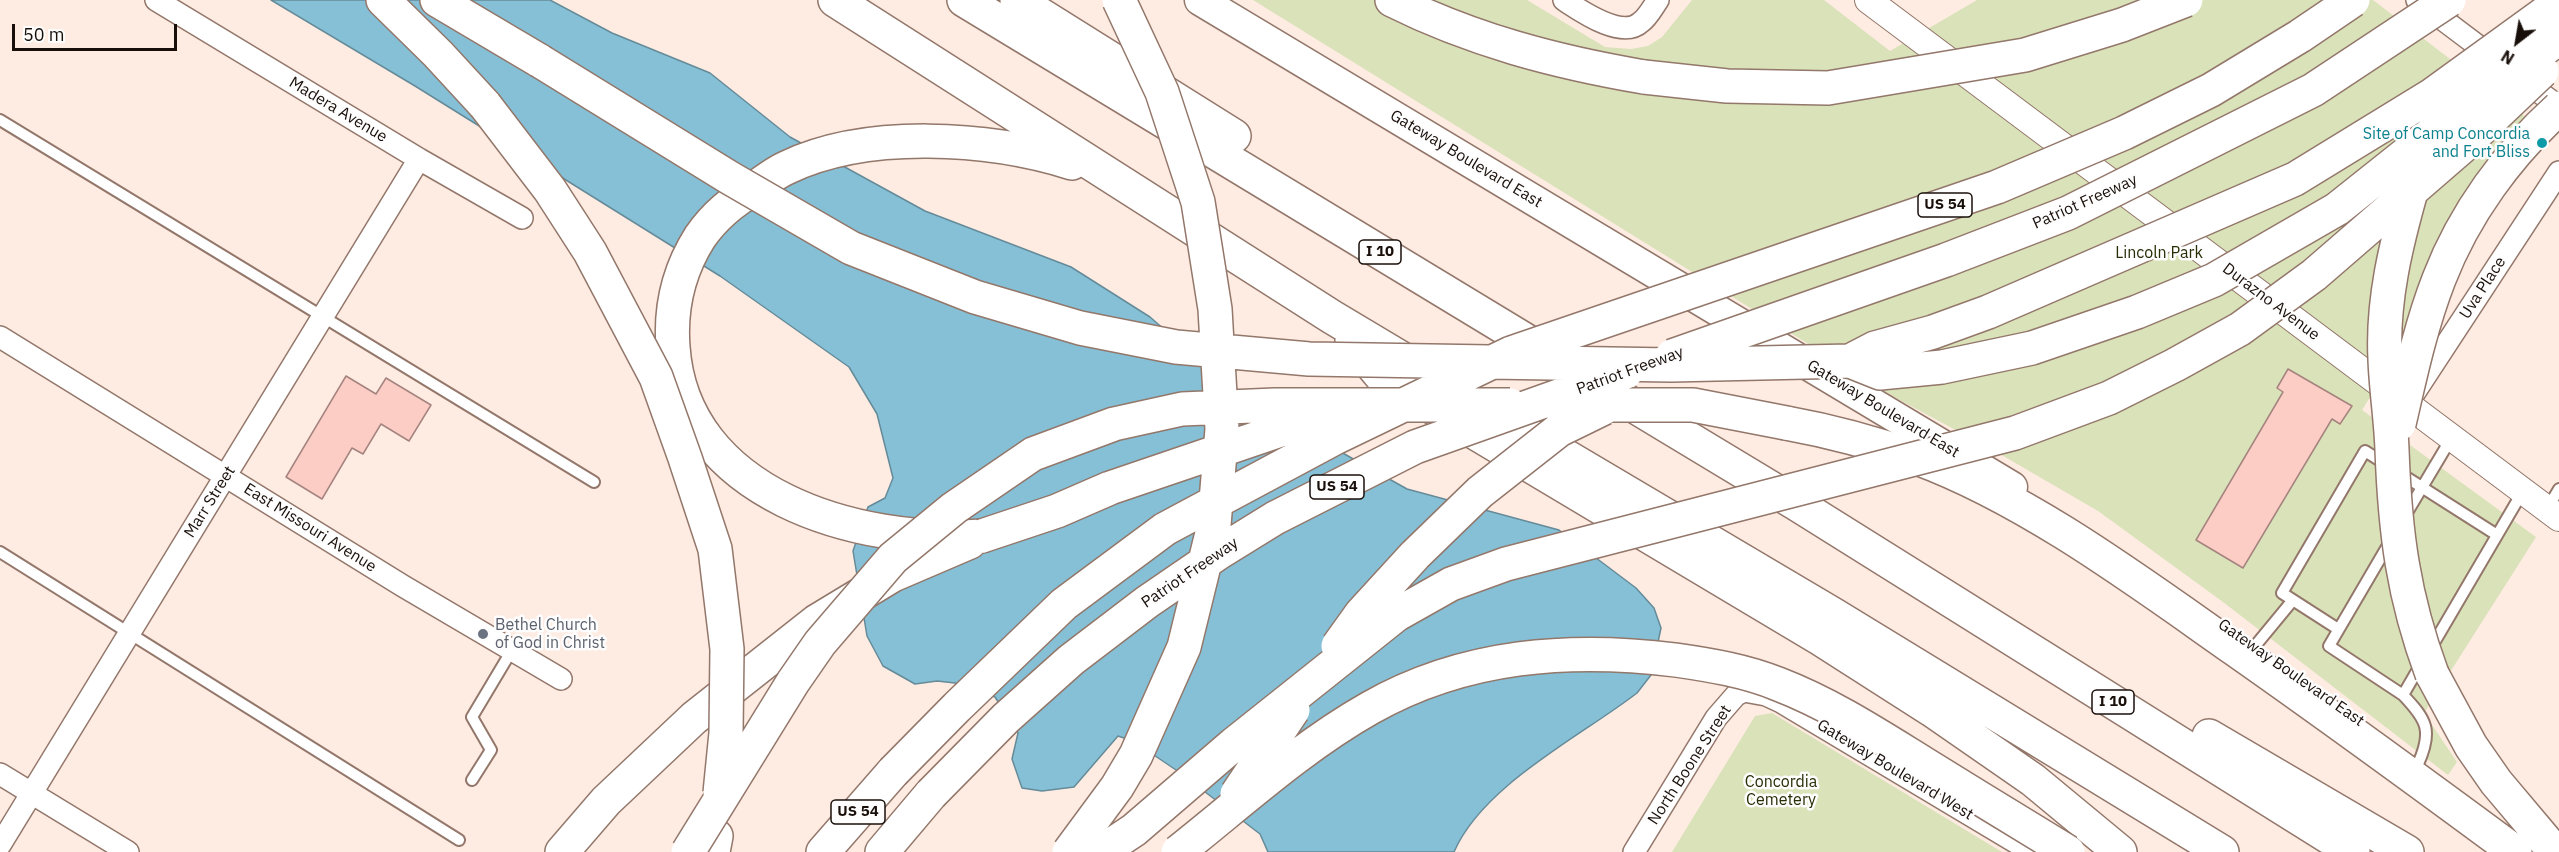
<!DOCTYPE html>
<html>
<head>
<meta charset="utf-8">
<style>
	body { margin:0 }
	#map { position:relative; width:2559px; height:852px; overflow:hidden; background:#feebe2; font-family:"IBM Plex Sans",sans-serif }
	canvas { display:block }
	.north { position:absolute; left:2487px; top:12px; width:60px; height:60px; -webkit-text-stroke:4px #fdfdfd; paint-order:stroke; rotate:211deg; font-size:16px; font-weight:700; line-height:24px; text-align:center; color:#190f0a }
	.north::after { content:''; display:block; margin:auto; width:21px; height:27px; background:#190f0a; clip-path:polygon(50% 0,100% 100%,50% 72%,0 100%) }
	.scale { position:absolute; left:12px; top:24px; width:165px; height:27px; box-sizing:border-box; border:3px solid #190f0a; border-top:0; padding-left:8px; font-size:18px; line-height:21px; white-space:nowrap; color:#190f0a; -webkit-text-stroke:4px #fdfdfd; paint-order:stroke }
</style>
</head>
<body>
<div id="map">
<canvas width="2559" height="852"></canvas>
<div class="north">N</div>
<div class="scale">50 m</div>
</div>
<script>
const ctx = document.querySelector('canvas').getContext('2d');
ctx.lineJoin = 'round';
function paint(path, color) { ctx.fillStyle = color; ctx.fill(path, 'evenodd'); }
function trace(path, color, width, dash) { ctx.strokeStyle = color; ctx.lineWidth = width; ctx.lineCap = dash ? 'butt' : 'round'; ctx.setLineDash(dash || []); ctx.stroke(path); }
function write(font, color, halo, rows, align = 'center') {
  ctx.font = font + ' "IBM Plex Sans",sans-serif'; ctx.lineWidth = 5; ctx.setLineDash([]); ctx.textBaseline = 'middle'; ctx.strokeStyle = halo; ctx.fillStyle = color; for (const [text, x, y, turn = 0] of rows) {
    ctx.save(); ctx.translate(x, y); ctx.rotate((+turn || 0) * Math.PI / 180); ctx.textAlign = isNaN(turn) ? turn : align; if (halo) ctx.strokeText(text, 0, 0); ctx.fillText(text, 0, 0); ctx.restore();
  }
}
paint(new Path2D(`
	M1253,0H1527L1605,47L1631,49L1648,46L1662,37L1692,0H1824L1890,51L1977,0H2373L2544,131L2490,205L2362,410L2536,537L2424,713L2457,762L2448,775L2223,602L2098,511L1993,450L1894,397Z
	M1772,713L2002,852H1672L1755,716Z`), '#dae2ba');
const water = new Path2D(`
	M271,0H550L612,33L710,73L790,137L925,211L1071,267L1150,317L1239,395L1407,489L1559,530L1636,588L1654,608L1661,628L1651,675L1637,693C1580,737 1483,785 1454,852H1268L1260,834L1179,772L1133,741L1118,736L1074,787L1042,791L1022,788L1012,759L1018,733L995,697L955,683L937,681L915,684L883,666L867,636L853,551L868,507L885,498L893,478L877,414L849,367L720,276L415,86Z`);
paint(water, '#86c0d6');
trace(water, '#658b99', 1.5);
const building = new Path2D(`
	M2288,369L2352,406L2340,424L2332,419L2243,568L2196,540L2283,392L2277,388Z
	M346,376L376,394L386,378L431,405L409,441L381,424L363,454L352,448L322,499L286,477Z`);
paint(building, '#fccdc5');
trace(building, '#a5847f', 1.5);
const service = new Path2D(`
	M0,120L594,482
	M2547,509L2559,489
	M2405,516L2452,437
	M2391,540L2329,646L2403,695L2421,664
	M0,552L459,840
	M2338,629L2282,593L2365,451L2497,535
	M2255,646L2293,600
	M2431,648L2523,491
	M2403,695C2427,720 2433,731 2418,764
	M472,780L491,750L472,717L512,650`);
const minor = new Path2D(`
	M156,0L419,159L522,218
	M1564,0C1581,11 1622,40 1641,22C1648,17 1653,7 1658,0
	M2417,0L2559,107
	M0,337L403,586L561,679
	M2413,395L2559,172
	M0,774L128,852
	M0,845L419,159
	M1634,852L1716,718L1736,695L1744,691L1766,695L1781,702L2032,852`);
const tertiary = new Path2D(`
	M1868,0L2559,518`);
const secondary = new Path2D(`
	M1200,0L2012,487`);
const motorway = new Path2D(`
	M383,0L438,54L485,105
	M437,0L540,61
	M835,0L1332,317L1414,366
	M964,0L1553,357
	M1017,0L1234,136
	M1392,0C1472,40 1556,62 1644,77
	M1352,341L1382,377L1821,639L1932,710L2033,780L2120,852
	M1623,399L1797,504L2353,852
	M1481,406L1834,615L2222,852
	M1786,423C1830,431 1875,443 1917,458C2028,499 2139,582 2236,650C2330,716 2423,784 2515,852
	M982,536C858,545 683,495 673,347C670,308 679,270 700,237C715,215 733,201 755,188C765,181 775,173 786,168C867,129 989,137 1072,163
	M2432,674L2471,746L2496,782L2555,852
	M2209,736L2407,852
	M562,852L606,801L694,718L817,621L893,575L970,542
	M713,852L716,836
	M823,852L893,772
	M882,852L931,794`);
trace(service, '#93776a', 14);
trace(minor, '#93776a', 24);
trace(tertiary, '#93776a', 28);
trace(secondary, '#93776a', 33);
trace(motorway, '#93776a', 36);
trace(service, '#fff', 10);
trace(minor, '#fff', 21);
trace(tertiary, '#fff', 26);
trace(secondary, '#fff', 30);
trace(motorway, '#fff', 33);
const motorwayBridge = new Path2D(`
	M540,61L730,178L851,248L975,297L1080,328L1176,347L1309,359L1671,365L1850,361L1880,373L1942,367L2032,348L2137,312L2214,280L2337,209L2469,104L2559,38
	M1644,77L1727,86L1828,88L2025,55L2122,25L2186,0
	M485,105L550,190L590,252L656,377L685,458L715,549L727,649L726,733L720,793
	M2412,188C2396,244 2382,301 2385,359C2386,389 2391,420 2392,450C2395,532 2403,596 2432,674
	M1672,356L1946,260L2068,213L2313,90L2449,0
	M1850,361L1875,348L1933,332L1988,312L2295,179L2432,95L2559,3
	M1558,405H1693L1786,423
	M2399,424C2410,376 2421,325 2439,279C2464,214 2508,154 2559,108
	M982,536L1057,511L1110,488L1328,414
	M1338,646L1361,614L1415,555L1480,492L1559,430L1604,408
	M893,772L957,707L1064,604L1165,529L1335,438L1511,353L1997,187L2124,133L2211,90L2300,36L2353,0
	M931,794L1006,718L1071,660L1147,602L1220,552L1275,518L1415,447L1626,372
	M1237,794L1293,710
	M688,852L793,682L820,643L893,558L954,508L1033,454L1114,424L1182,409L1275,405H1510
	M1069,852L1117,787L1136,755L1184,647L1214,525L1222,429L1215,309L1198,202L1162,92L1119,0
	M1101,852L1134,830L1234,744L1396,615L1451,584L1506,564L2015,433L2109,398L2175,365L2240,329L2314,275L2463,146L2542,71
	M1178,852C1241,802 1301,747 1370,708C1465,654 1571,647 1676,660C1711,665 1746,671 1778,684C1830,704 1876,734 1923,763C1971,793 2020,823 2068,852`);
trace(motorwayBridge, '#93776a', 36, []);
trace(motorwayBridge, '#fff', 33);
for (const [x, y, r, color] of [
	[2542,143,6,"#0f9aa8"],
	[483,634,6,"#6b7280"]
]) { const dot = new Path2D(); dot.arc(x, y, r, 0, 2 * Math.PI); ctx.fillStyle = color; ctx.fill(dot); trace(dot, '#fdfdfd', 2); }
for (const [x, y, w] of [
	[1945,205,54],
	[1380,252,42],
	[1337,487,54],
	[2113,702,42],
	[858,812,54]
]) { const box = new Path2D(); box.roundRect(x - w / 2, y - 12, w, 24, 4.5); ctx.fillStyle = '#fdfdfd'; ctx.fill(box); trace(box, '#190f0a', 1.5); }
write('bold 15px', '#190f0a', null, [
	["US 54",1945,205],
	["I 10",1380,252],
	["US 54",1337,487],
	["I 10",2113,702],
	["US 54",858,812]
]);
write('16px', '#190f0a', '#fdfdfd', [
	["Madera Avenue",338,110,31],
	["Gateway Boulevard East",1466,159,31],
	["Patriot Freeway",2085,202,-24],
	["Uva Place",2483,288,-57],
	["Durazno Avenue",2271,302,37],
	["Patriot Freeway",1630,371,-20],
	["Gateway Boulevard East",1883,409,31],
	["Marr Street",210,502,-58],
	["East Missouri Avenue",310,528,32],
	["Patriot Freeway",1190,573,-34],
	["Gateway Boulevard East",2291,673,35],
	["North Boone Street",1690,765,-57],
	["Gateway Boulevard West",1895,770,31]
]);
write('16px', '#0d838f', '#fdfdfd', [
	["Site of Camp Concordia",2530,134],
	["and Fort Bliss",2530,152]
], 'right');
write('16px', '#282d05', '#fdfdfd', [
	["Lincoln Park",2159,253],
	["Concordia",1781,782],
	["Cemetery",1781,800]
]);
write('16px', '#5b616d', '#fdfdfd', [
	["Bethel Church",495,625],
	["of God in Christ",495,643]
], 'left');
</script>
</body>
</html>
